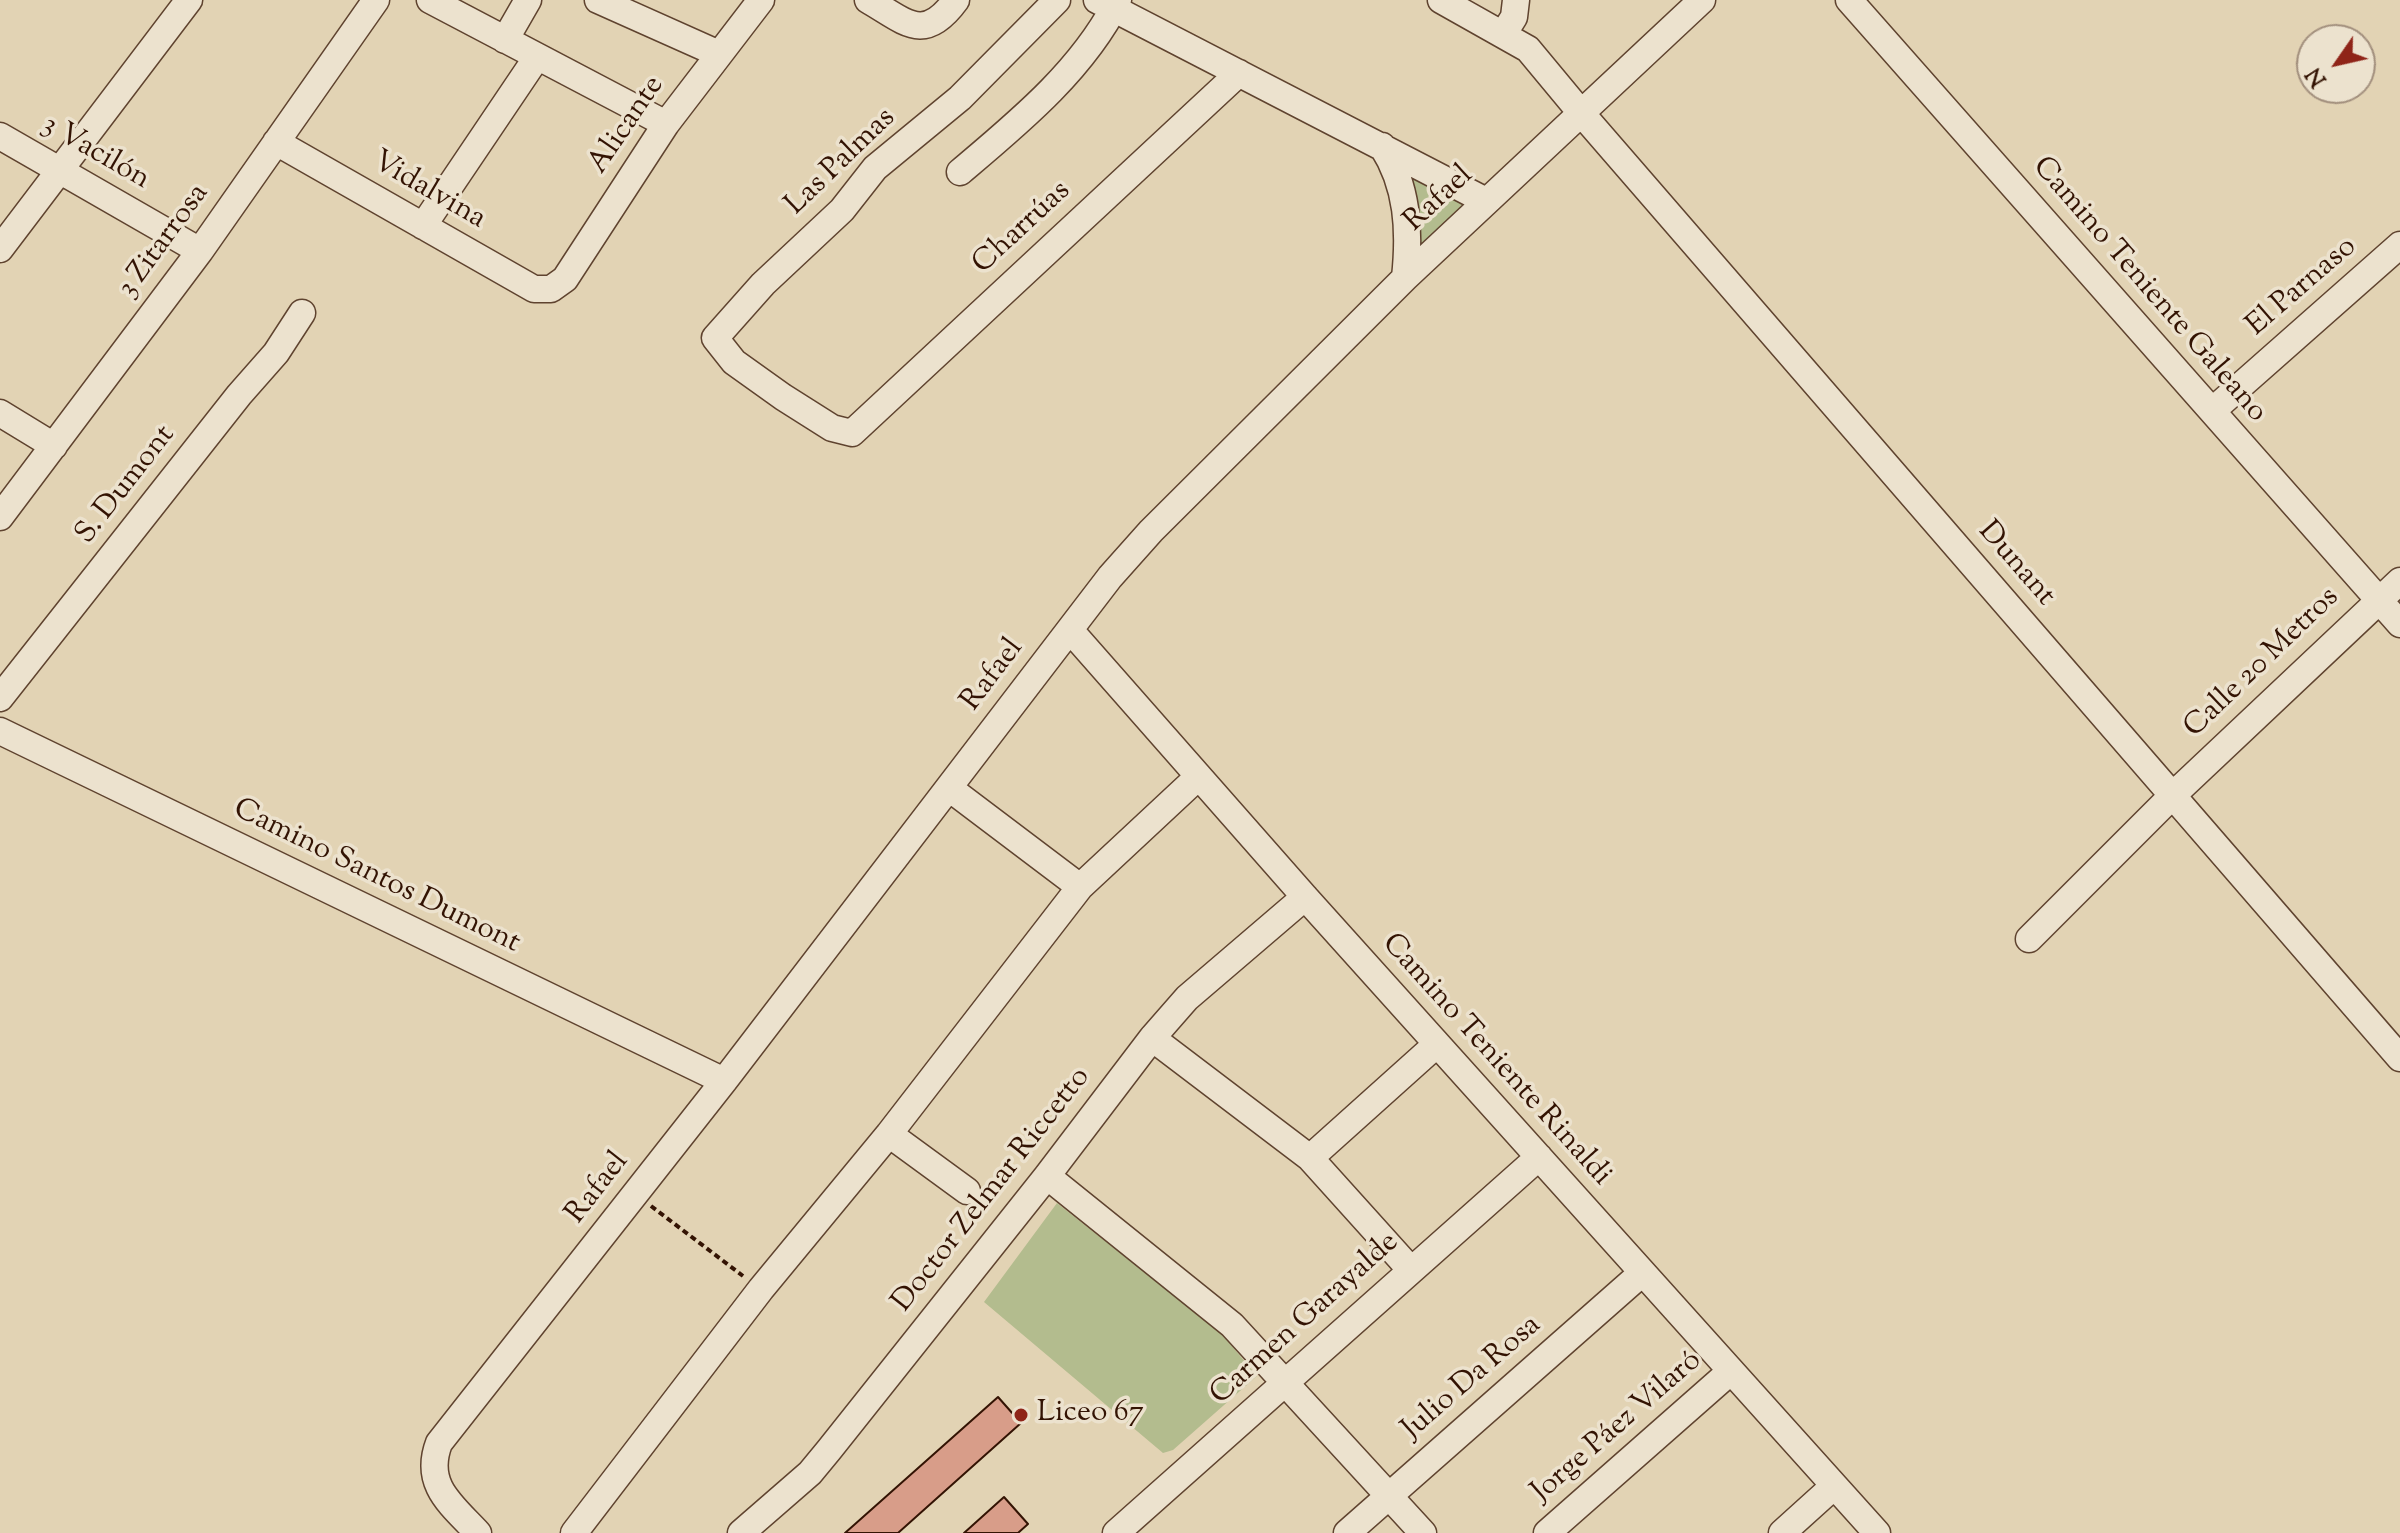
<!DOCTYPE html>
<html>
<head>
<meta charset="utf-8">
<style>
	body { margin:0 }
	#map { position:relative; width:2400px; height:1533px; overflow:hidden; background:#e2d3b4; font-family:"Sorts Mill Goudy",serif }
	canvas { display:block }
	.north { position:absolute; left:2296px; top:24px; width:80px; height:80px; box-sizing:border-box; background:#ece2ce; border:2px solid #a28f7d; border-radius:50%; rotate:236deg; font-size:22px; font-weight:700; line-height:32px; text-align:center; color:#331303 }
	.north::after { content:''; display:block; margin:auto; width:28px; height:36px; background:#8f2418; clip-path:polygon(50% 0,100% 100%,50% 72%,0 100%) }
</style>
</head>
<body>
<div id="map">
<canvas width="2400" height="1533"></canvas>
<div class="north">N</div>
</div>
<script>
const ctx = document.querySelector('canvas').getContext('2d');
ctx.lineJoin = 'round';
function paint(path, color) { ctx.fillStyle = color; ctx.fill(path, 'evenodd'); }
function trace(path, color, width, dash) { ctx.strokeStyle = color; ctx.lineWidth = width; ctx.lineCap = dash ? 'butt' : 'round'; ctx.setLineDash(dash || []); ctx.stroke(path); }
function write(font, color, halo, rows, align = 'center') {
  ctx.font = font + ' "Sorts Mill Goudy",serif'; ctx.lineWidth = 7; ctx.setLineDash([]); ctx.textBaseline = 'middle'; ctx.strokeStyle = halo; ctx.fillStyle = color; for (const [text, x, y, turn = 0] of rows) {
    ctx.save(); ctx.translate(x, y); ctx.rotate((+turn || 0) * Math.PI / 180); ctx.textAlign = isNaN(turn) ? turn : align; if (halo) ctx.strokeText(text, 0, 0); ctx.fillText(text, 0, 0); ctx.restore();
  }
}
paint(new Path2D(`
	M1416,174L1467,204L1430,246L1420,244L1410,178Z
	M1057,1203L1221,1333L1257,1376L1173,1450L1163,1453L984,1302Z`), '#b3bc8e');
const building = new Path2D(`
	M998,1397L1021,1423L898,1533H845Z
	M1004,1497L1028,1524L1018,1533H964Z`);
paint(building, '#d89d89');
trace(building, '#331303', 2);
const minor = new Path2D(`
	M430,0L666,124
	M598,0L719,54
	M868,0C906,22 924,44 956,0
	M1057,0L960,98L875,168L842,210L763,284L715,338L734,362L783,397L832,428L852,433L1239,73
	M1097,0L1486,201
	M1441,0L1528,49L1582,114L2400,1058
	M1849,0L2400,624
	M1504,33L1514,17L1516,0
	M505,40L528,0
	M0,136L200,251
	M276,142L534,289H551L565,279L666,124L761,0
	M1382,146C1408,186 1410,231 1405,278
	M960,172C1018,123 1083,70 1118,0
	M423,226L537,57
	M0,249L189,0
	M2212,411L2400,245
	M0,413L54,446
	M0,517L200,251L376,0
	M1070,630L1305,897L1877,1533
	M0,698L239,395L276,353L302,313
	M0,731L724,1081
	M949,788L1080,887
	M2029,939L2172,796L2400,581
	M1152,1038L1310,1158L1410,1269
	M889,1134L967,1191
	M1310,1158L1437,1044
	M1047,1176L1232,1325L1423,1533
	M478,1533C452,1505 423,1485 439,1443L724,1081L1110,577L1151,531L1405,278L1702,0
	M574,1533L761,1289L889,1134L1080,887L1198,777
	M741,1533L810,1473L829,1450L1047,1176L1152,1038L1187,998L1305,897
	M1116,1533L1539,1157
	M1347,1533L1642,1273
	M1547,1533L1731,1371
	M1782,1533L1834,1486`);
trace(minor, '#5f432f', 29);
trace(new Path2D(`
	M651,1206L743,1276`), '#331303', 4, [6, 4]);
trace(minor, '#ece2ce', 26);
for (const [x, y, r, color] of [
	[1021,1415,8,"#8f2418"]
]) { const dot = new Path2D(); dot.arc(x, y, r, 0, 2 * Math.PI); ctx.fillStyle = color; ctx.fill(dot); trace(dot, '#ece2ce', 3); }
write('30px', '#331303', '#ece2ce', [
	["Alicante",628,126,-56],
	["3 Vacilón",95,154,30],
	["Las Palmas",842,163,-44],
	["Vidalvina",428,192,30],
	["Rafael",1440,200,-43],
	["Charrúas",1023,229,-43],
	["3 Zitarrosa",165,242,-54],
	["El Parnaso",2303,288,-41],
	["Camino Teniente Galeano",2148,291,49],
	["S. Dumont",127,486,-52],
	["Dunant",2015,565,49],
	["Calle 20 Metros",2263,664,-44],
	["Rafael",994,676,-53],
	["Camino Santos Dumont",376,878,26],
	["Camino Teniente Rinaldi",1495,1061,48],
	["Rafael",599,1189,-52],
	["Doctor Zelmar Riccetto",993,1191,-52],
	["Carmen Garayalde",1306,1320,-42],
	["Julio Da Rosa",1473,1379,-41],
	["Jorge Páez Vilaró",1618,1428,-41]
]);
write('30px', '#331303', '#ece2ce', [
	["Liceo 67",1037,1415]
], 'left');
</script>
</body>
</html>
